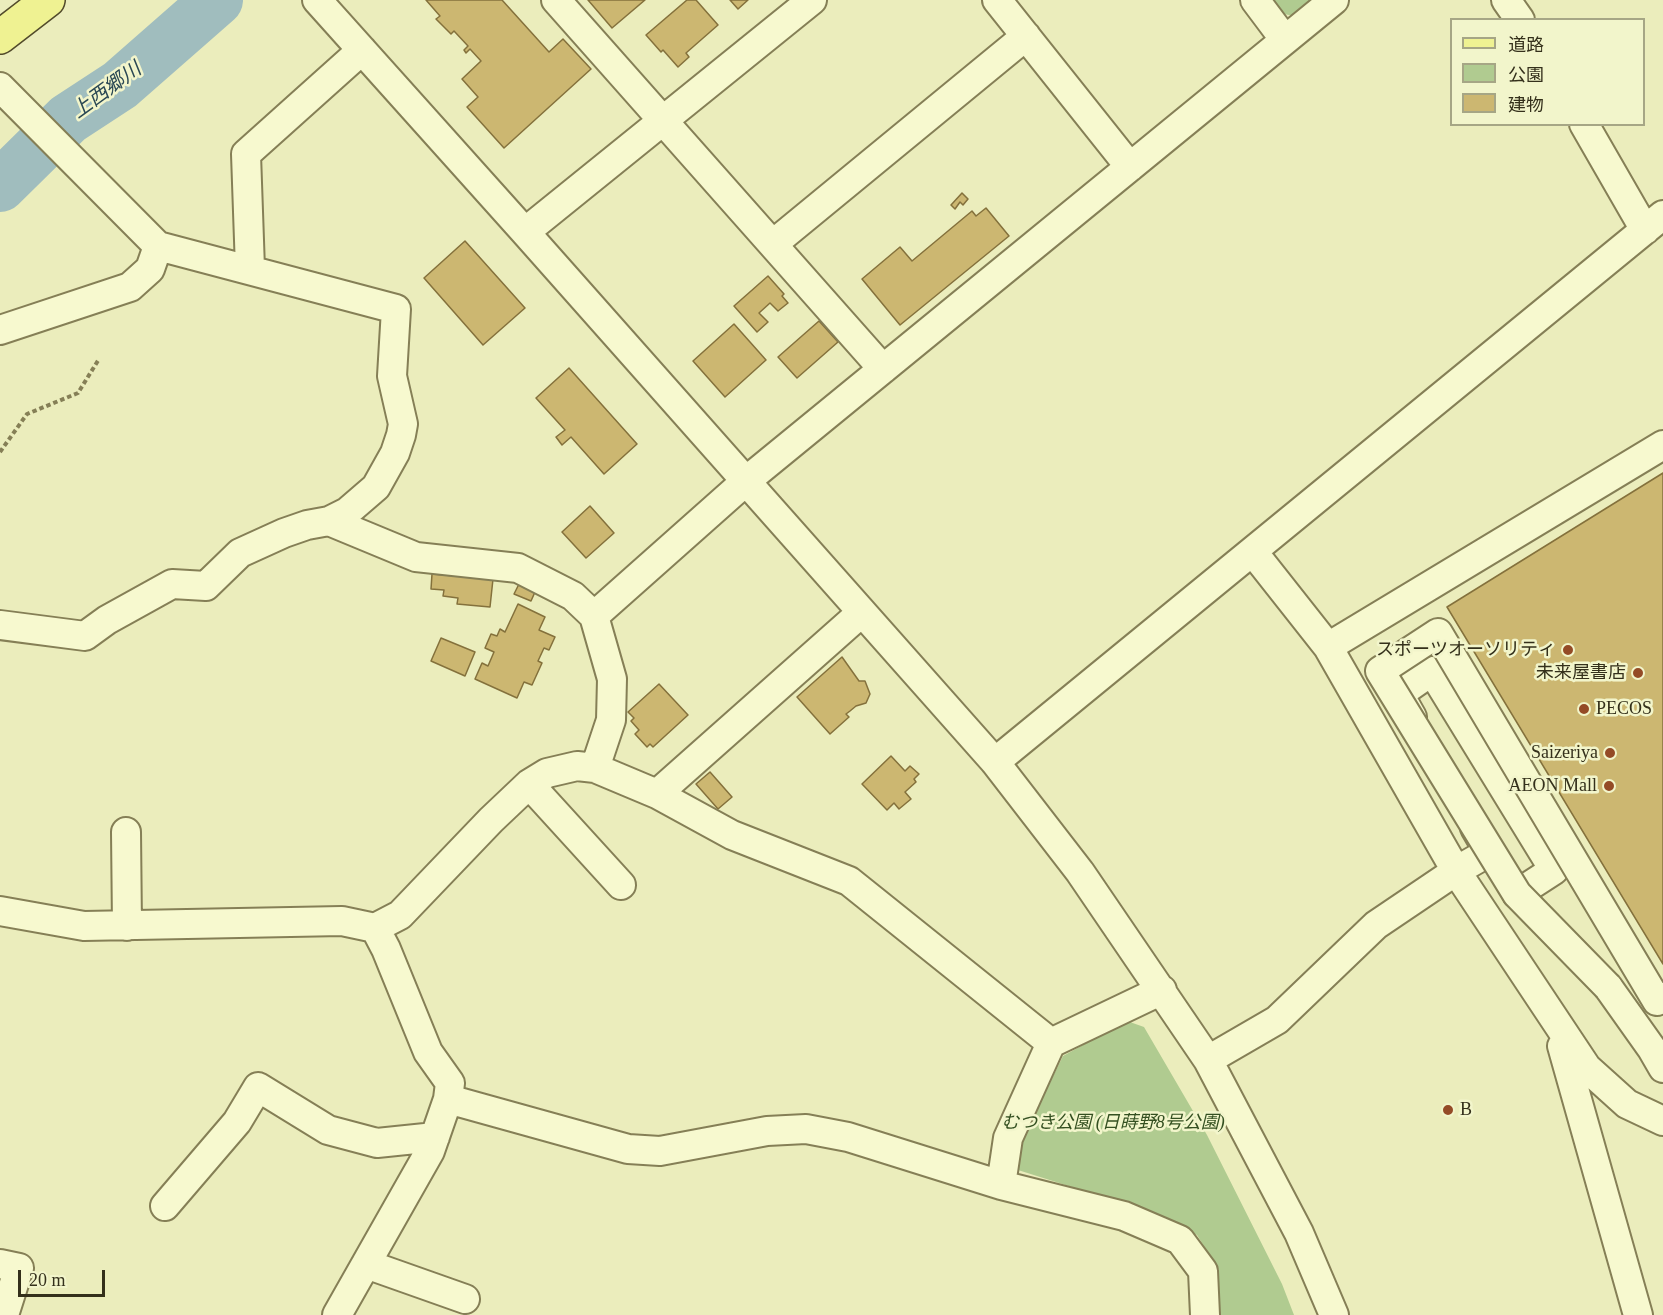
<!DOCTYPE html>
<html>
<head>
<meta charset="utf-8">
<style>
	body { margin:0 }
	#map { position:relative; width:1663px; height:1315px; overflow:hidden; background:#ebedbc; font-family:"Times New Roman","Noto Sans JP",serif }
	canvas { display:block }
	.legend { position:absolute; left:1450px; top:18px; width:195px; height:108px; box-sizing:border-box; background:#f2f5cb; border:2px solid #a6a685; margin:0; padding:8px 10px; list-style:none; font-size:18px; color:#34301b }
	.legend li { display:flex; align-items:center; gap:12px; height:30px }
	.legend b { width:30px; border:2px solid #a6a685 }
	.scale { position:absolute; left:18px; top:1270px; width:87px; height:27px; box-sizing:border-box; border:3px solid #34301b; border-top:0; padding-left:8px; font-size:18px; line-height:21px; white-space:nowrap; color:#34301b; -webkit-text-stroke:4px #f2f5cb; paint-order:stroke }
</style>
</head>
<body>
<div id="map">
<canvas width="1663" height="1315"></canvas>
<ul class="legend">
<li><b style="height:8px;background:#eff292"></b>道路</li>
<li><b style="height:16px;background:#b0cb90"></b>公園</li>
<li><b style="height:16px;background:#ccb771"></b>建物</li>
</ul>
<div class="scale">20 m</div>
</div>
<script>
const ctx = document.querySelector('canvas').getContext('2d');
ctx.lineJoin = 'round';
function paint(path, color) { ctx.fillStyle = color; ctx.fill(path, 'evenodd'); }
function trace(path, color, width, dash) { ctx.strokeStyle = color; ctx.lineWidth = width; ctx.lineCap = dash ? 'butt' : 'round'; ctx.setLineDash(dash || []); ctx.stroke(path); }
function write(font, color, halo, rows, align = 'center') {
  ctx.font = font + ' "Times New Roman","Noto Sans JP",serif'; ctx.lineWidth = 5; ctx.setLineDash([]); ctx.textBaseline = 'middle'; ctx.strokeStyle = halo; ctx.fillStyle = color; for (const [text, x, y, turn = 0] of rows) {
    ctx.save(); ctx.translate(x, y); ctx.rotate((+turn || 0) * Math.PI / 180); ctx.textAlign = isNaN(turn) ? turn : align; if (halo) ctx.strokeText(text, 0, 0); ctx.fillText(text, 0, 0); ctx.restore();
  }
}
paint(new Path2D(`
	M1269,0H1314L1294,16L1279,13Z
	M1127,1021L1144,1027L1207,1135L1282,1284L1294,1315H1217L1219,1270L1197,1235L1151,1212L1018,1170L1014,1156L1063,1056Z`), '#b0cb90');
trace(new Path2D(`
	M0,186L68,119L120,85L217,0`), '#a0bdbe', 52);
const building = new Path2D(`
	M426,0H502L549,52L563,39L591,69L504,148L467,107L478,97L462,79L481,61L470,49L466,53L464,50L468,46L454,31L451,34L436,19L440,16Z
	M588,0H645L612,28Z
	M687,0H696L718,25L686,53L689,57L678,67L663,50L661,52L646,35Z
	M730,0H748L738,9Z
	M962,193L968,199L963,205L960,202L955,209L951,205Z
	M986,208L1009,236L900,325L862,279L900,247L912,261L972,211L976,216Z
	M465,241L525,308L483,345L424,278Z
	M768,276L784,294L782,296L788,303L778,311L770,303L759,313L768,322L757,332L734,306Z
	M819,321L838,342L797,378L778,357Z
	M734,324L766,360L725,397L693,361Z
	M569,368L637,444L604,474L571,437L562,445L556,437L565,430L536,398Z
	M1663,473V964L1447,607Z
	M590,506L614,533L586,558L562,532Z
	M432,574L493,579L490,607L457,604L458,598L443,596L444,590L431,589Z
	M519,584L535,592L531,601L514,594Z
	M518,604L545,617L539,630L555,637L549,650L544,648L538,661L542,663L532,685L524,682L517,698L475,679L482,663L488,666L494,652L485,648L491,634L497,636L500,629L505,632Z
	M441,638L475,652L465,676L431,661Z
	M842,657L859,681H865L870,694L866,703L856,706L850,711L846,714L849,717L830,734L797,697Z
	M659,684L688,715L653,747L650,744L647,747L635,734L639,730L631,721L634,718L628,712Z
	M891,756L905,771L910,766L919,774L914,779L916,782L905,792L911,799L899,809L894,803L887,810L862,784Z
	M710,772L732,797L718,809L696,784Z`);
paint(building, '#ccb771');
trace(building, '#84713c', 1.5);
const minor = new Path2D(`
	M317,0L525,232L995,762L1080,872L1208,1060L1299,1233L1334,1315
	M556,0L883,369
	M997,0L1130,167
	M1255,0L1285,40
	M1506,0L1520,20
	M0,87L158,246
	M1584,124L1645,230
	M525,232L812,0
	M773,244L1026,36
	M250,269L246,154L362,50
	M0,330L130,287L150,269L158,246L396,309L392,376L403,424L401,435L395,453L376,487L347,512L329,521
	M1253,552L1328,647L1456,871L1587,1068L1627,1104L1663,1121
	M594,616L746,481L1334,0
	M0,625L85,636L107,620L172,584L206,586L240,553L284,533L307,525L329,521L416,557L518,568L573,596L594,616L612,679L611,720L595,768
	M1328,647L1663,445
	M1412,717L1399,694L1432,671L1554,870L1517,894
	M995,762L1663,215
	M529,784L621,885
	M657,794L861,613
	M126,832L127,926
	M0,911L84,926L342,921L375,928L400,915L491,820L529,784L547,773L577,766L595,768L657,794L732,835L849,881L1051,1043
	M1608,987L1652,1049L1663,1068
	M1562,1046L1638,1315
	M1208,1060L1277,1020L1376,925L1456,871L1489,852L1475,828
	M448,1099L628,1149L660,1151L767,1131L806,1129L848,1137L1001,1185L1124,1216L1180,1240L1203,1271L1205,1315
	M1001,1185L1008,1138L1051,1043L1162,990
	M165,1206L237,1122L258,1087L328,1130L377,1143L435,1137
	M0,1264L19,1268L4,1315
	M366,1264L465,1299
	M337,1315L430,1151L448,1099L450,1083L428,1052L386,949L375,928`);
const major = new Path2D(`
	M0,37L48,0`);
trace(minor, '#857f56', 32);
trace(major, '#524b2b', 36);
trace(new Path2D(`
	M0,452L27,414L78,393L99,359`), '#857f56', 4, [4.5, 3]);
trace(minor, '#f7f9cf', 28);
trace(major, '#eff292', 33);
const minorBridge = new Path2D(`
	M1608,987L1517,894L1380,671L1438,633L1657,1001L1663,997`);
trace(minorBridge, '#857f56', 32, []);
trace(minorBridge, '#f7f9cf', 28);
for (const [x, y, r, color] of [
	[1568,650,6,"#944b26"],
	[1638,673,6,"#944b26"],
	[1584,709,6,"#944b26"],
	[1610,753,6,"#944b26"],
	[1609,786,6,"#944b26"],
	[1448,1110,6,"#944b26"]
]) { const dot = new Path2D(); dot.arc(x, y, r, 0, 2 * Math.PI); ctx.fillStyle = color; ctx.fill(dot); trace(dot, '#f2f5cb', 2); }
write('18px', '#34301b', '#f2f5cb', [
	["スポーツオーソリティ",1556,650],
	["未来屋書店",1626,673],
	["PECOS",1596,709,"left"],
	["Saizeriya",1598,753],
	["AEON Mall",1597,786],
	["B",1460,1110,"left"]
], 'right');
write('italic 18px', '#345021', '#f2f5cb', [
	["むつき公園 (日蒔野8号公園)",1113,1123]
]);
write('italic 20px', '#2a4854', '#f2f5cb', [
	["上西郷川",107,91,-36]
]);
</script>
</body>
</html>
